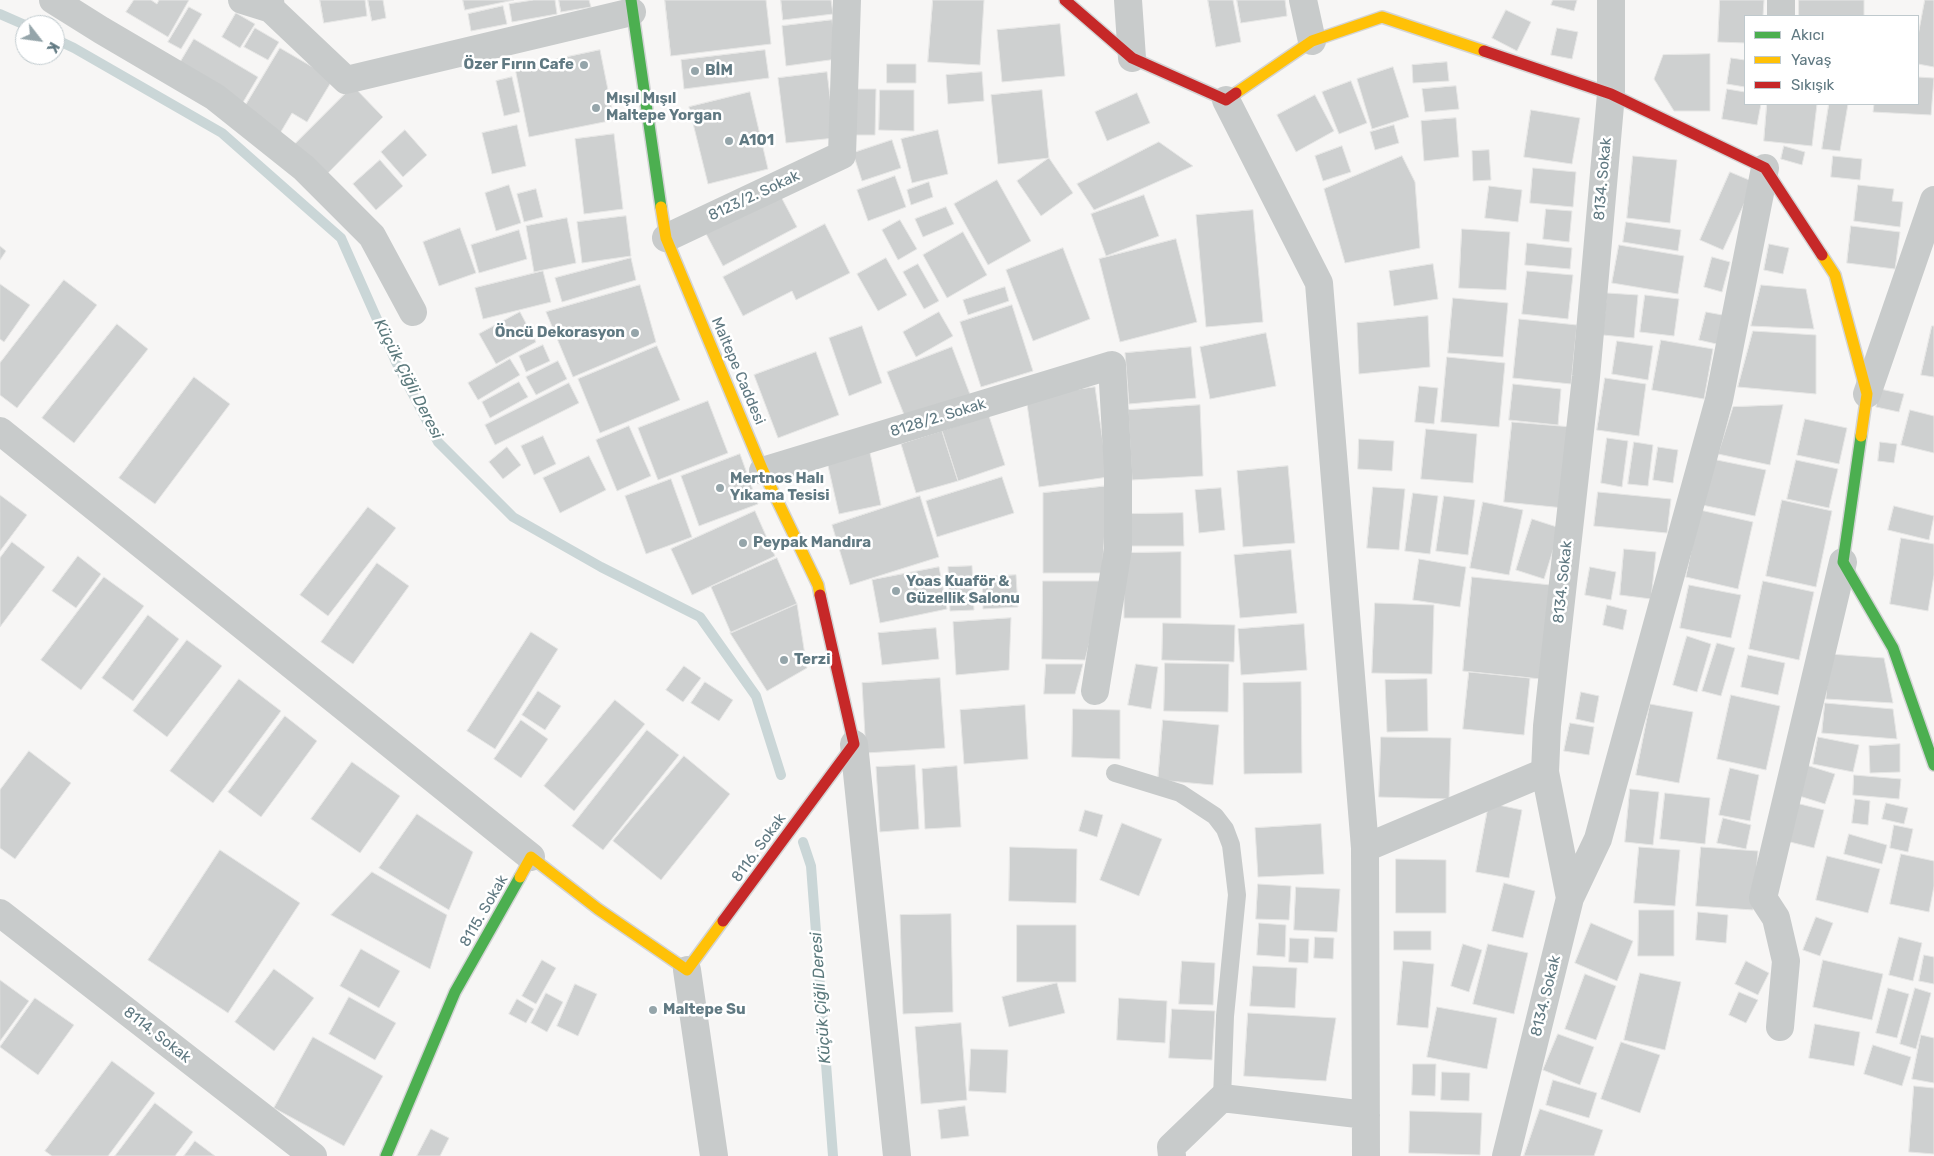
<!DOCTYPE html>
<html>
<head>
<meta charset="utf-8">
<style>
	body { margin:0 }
	#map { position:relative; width:1934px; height:1156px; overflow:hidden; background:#f7f6f5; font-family:Rubik,sans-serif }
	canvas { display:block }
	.legend { position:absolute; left:1744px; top:15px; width:175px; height:90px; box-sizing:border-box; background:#fff; border:1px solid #bfc9cd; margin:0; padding:6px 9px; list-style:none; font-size:15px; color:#607982 }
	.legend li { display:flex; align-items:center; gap:10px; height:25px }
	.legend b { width:25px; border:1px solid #bfc9cd }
	.north { position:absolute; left:15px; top:15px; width:50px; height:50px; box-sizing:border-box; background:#fff; border:1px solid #bfc9cd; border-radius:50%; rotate:120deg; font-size:14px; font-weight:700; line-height:20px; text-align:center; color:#607982 }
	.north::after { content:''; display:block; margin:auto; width:18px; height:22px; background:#95a5aa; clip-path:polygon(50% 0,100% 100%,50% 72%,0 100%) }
</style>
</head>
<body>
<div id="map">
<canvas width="1934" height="1156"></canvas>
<ul class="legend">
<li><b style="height:6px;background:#4caf50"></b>Akıcı</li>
<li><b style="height:6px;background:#ffc107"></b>Yavaş</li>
<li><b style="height:6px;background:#c62828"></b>Sıkışık</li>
</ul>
<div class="north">K</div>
</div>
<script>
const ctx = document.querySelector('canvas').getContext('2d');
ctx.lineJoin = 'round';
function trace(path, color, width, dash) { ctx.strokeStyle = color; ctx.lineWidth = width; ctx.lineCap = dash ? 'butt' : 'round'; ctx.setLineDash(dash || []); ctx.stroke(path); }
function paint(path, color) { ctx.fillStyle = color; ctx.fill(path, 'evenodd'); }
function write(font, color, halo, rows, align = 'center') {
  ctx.font = font + ' Rubik,sans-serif'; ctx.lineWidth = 5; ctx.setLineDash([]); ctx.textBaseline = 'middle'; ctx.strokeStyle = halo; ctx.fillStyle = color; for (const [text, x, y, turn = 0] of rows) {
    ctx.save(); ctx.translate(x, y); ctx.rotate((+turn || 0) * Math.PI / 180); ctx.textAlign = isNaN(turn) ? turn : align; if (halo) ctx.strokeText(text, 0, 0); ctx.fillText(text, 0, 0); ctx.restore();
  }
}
trace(new Path2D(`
	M0,14L25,25
	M55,39L74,48L222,133L341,238L396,362L438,442L513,517L601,567L700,617L756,696L781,775
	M803,842L811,866L833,1156`), '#cad6d7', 10);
const building = new Path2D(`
	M134,0H151L157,4L159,0H189L168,37L126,12Z
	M320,0H365L367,16L324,23Z
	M368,0H383L386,18L372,21Z
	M463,0H514L465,10Z
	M534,0H555L557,14L512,22L509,4Z
	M559,0H589L591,7L561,12Z
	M665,0H766L771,44L671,56Z
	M781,0H831L833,14L783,20Z
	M933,0H984L980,65L928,62Z
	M1208,0H1233L1241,42L1216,47Z
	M1237,0H1285L1287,16L1241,23Z
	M1553,0H1577L1574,11L1551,5Z
	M1720,0H1764L1763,16H1745V43L1718,42Z
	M1799,0H1864V16H1799Z
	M1925,0H1934V67L1918,64V36Z
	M503,6L507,24L471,31L468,14Z
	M189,7L202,14L181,49L168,42Z
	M1506,10L1531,22L1517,51L1492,38Z
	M236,13L255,24L240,48L222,37Z
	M832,20L837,59L786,66L782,26Z
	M1060,24L1065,76L1002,82L997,30Z
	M255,28L279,42L268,60L244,47Z
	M1557,28L1578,32L1572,59L1551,55Z
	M194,39L258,77L242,104L178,66Z
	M280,48L333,79L307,122L292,113L279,135L241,113Z
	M600,50L614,120L529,137L515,68Z
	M765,50L769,78L684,89L681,60Z
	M1710,54V111H1674L1654,79L1663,55Z
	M1731,58L1745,60V87L1727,84Z
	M1447,62L1449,81L1413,83L1412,65Z
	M887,64H916V83H887Z
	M1393,67L1409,117L1372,129L1357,79Z
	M827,72L835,138L786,143L778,78Z
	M982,72L984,101L948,104L946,75Z
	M512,77L520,112L504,116L496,81Z
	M1918,77L1934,78L1931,115L1873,112L1874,104H1918Z
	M1351,81L1367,123L1339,134L1322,92Z
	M353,86L383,117L326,175L295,144Z
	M1456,86L1459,109L1425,112L1422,89Z
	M855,89H876L875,135H854Z
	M1727,89L1745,92V104H1761L1757,125L1722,119Z
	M880,90H914V131L879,130Z
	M1042,90L1049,158L998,164L991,95Z
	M750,92L768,169L708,184L689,107Z
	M1137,93L1150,123L1107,141L1095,112Z
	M1315,95L1334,131L1296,152L1277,115Z
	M1767,104H1817L1812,146L1764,141Z
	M1829,104H1848L1840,151L1822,149Z
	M1531,110L1580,118L1572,164L1524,157Z
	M1456,118L1459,157L1424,161L1421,121Z
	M517,125L526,166L492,174L482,133Z
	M1394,125L1399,143L1375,150L1370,132Z
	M405,130L427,155L403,177L381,152Z
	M938,130L948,174L912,183L901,139Z
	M614,134L623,209L584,214L575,139Z
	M892,140L901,168L862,181L853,153Z
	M1159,142L1193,166L1094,210L1077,184Z
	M1342,146L1351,172L1323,181L1315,156Z
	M1784,146L1805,152L1802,165L1781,159Z
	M1489,150L1491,180L1473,181L1472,151Z
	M1402,156L1415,182L1420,248L1345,263L1324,189Z
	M1633,156L1677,160L1670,223L1627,218Z
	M1833,156L1862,159L1860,180L1831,177Z
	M1049,158L1073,193L1041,216L1017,181Z
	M380,160L403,186L376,210L353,184Z
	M1533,168L1576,172L1573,207L1530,203Z
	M1730,172L1754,182L1723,250L1700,240Z
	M895,176L906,207L868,221L857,190Z
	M997,180L1031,241L988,265L954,204Z
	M929,182L933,197L911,205L907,190Z
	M509,185L521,223L496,231L485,193Z
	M1858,185L1894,189L1892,201L1903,202L1900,227L1854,221Z
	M1489,186L1522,190L1518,222L1485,218Z
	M536,189L543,217L524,222L517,194Z
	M778,191L797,227L723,266L704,230Z
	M1144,195L1159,236L1106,256L1091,214Z
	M946,207L954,224L923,237L915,219Z
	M1546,209L1572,211L1569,242L1543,239Z
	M1253,210L1263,322L1206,327L1196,215Z
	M626,216L631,256L582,263L577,222Z
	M567,218L576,263L534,272L526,226Z
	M900,220L917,249L898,260L882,230Z
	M1626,222L1681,230L1678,251L1623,242Z
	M825,224L850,273L796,300L792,291L743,316L723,277Z
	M1851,226L1900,232L1895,269L1847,263Z
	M460,228L476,273L439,286L423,242Z
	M1462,229L1510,232L1506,290L1459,288Z
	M519,230L527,259L479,273L471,245Z
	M963,232L987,275L947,298L923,255Z
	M1176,239L1197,322L1120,342L1099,259Z
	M1527,243L1572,248L1570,269L1525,265Z
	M1769,244L1789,248L1783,274L1764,270Z
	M1619,245L1684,256L1678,294L1612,283Z
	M0,246L6,251L0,260Z
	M1063,248L1090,319L1033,341L1006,270Z
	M1712,257L1730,262L1722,292L1704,287Z
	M631,258L636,280L562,302L555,278Z
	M886,258L907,295L878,311L857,274Z
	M918,264L939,301L924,309L903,272Z
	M1433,264L1438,299L1394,306L1389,271Z
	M543,271L551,302L483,319L475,288Z
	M1527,271L1573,275L1568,319L1522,314Z
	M64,280L97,305L17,408L0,395V363Z
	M0,284L30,305L4,342L0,339Z
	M640,285L656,342L573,377L546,312Z
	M1761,285L1806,289L1814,329L1751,326Z
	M1005,287L1009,301L968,315L963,300Z
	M1607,293L1638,295L1634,338L1603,335Z
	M1645,295L1679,299L1674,336L1640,332Z
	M1453,298L1508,303L1503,357L1448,353Z
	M1012,305L1033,371L981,387L960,322Z
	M520,312L536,342L496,364L479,334Z
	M939,312L953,336L916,357L903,332Z
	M1706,312L1728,316L1721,345L1699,340Z
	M1428,316L1430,367L1359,374L1357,323Z
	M1519,319L1577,325L1571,384L1513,378Z
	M117,324L148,349L74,443L42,418Z
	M862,326L882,383L849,396L829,338Z
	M1932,326H1934V377L1921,375Z
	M1753,331L1816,335V394L1738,387Z
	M1266,333L1276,386L1210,399L1200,347Z
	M1661,340L1713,349L1704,399L1652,390Z
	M1617,341L1653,346L1648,380L1612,374Z
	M543,345L550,361L526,372L519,356Z
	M657,346L680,400L600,433L578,379Z
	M952,347L971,397L907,422L887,372Z
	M1191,347L1196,398L1129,404L1125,353Z
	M816,352L839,415L778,438L754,375Z
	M1447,357L1505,363L1499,427L1441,422Z
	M510,359L520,375L478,400L468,383Z
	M558,361L567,379L536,395L526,377Z
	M194,377L230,404L155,504L119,478Z
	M1605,378L1646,384L1639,436L1597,430Z
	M519,382L528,397L490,418L482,402Z
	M569,383L579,403L495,445L485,425Z
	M1513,384L1561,389L1558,425L1509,420Z
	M1419,386L1438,388L1434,424L1415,422Z
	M1095,387L1108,477L1039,487L1026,397Z
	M1880,389L1904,394L1899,412L1876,407Z
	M708,401L728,453L658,480L638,428Z
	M1200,405L1203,476L1132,480L1128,410Z
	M1783,405L1770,465L1718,454L1733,407Z
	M1910,410L1934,416V453L1901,445Z
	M989,416L1005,465L958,481L942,431Z
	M1805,419L1847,428L1839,464L1797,455Z
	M1512,422L1572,427L1564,508L1504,502Z
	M629,426L651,476L617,491L596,440Z
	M1426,429L1477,434L1473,483L1421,479Z
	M942,431L958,481L916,493L901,444Z
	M543,436L556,464L534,475L521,446Z
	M1607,438L1628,441L1622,487L1601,483Z
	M1359,439L1394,441L1392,471L1358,469Z
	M1634,442L1653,445L1648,486L1628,484Z
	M1880,442L1897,444L1894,463L1878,461Z
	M507,447L521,465L503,479L489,462Z
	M1658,447L1678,450L1673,483L1653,480Z
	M869,448L881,505L839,514L826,457Z
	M740,454L758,504L699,526L681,476Z
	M589,456L606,490L560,513L543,478Z
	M1712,459L1766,470L1755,516L1702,505Z
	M1796,460L1838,469L1829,508L1787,499Z
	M1288,466L1295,543L1243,547L1237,471Z
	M1002,477L1014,513L937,537L926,501Z
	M671,479L692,537L646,554L625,496Z
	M1108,486L1102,573H1043V493Z
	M1373,487L1405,489L1399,550L1367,548Z
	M1221,488L1225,530L1199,533L1195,490Z
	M1598,492L1671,499L1667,533L1594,526Z
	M1413,493L1438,496L1430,554L1405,551Z
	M0,495L27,515L0,551Z
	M920,496L939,557L850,585L832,525Z
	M1444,496L1475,500L1468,555L1436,551Z
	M1782,500L1832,511L1816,587L1766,576Z
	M1483,502L1523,510L1509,575L1470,568Z
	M1894,506L1934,516L1929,540L1888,530Z
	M368,507L396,528L328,616L300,595Z
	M1700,510L1753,522L1738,589L1686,577Z
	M755,511L775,556L692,595L671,549Z
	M1183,513L1184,546H1127V514Z
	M1532,519L1560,528L1544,579L1516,570Z
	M1901,538L1934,544V575L1928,611L1890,604Z
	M12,542L45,567L0,627V558Z
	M1624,549L1656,552L1651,599L1620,595Z
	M1291,550L1297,613L1240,618L1234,555Z
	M1181,552V618H1124V553Z
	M78,556L101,574L76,608L52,591Z
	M777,558L797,604L731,633L711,587Z
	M1419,559L1466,567L1460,607L1413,600Z
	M377,563L409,586L353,664L321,642Z
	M972,566L974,610L950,611L948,567Z
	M939,567L947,609L880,623L872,580Z
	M1590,567L1616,572L1611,600L1585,595Z
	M1016,575L1018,607L983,609L982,577Z
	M104,577L144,606L81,690L41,660Z
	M1472,577L1551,585L1541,679L1463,671Z
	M1043,581H1105L1085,660L1042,659Z
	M1763,581L1814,592L1799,660L1749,649Z
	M1689,585L1741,595L1731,638L1680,628Z
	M1375,603L1434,605L1432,674L1372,673Z
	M797,604L807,668L767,691L730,633Z
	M1607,605L1627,610L1623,630L1603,625Z
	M148,615L179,639L133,701L102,678Z
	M1011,618L1009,670L956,675L953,622Z
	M1163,623L1235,625L1234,662L1162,660Z
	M1304,624L1307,670L1241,675L1238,629Z
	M936,628L939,659L882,665L878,633Z
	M531,632L558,649L495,749L467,731Z
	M1687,636L1711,644L1697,692L1673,685Z
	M187,640L222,666L167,737L133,711Z
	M1717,643L1735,648L1721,696L1702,691Z
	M1830,654L1884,658L1893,703L1826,699Z
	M1748,655L1785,663L1778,695L1741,687Z
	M1165,663L1229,664L1228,712L1164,711Z
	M1046,664H1083L1075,694H1044Z
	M1136,664L1158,667L1151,709L1128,705Z
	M684,666L701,678L683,702L666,690Z
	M1469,672L1530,678L1524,735L1463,729Z
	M940,678L945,748L866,753L862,683Z
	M239,679L281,711L213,803L170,771Z
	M1427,679L1428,731L1387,732L1385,680Z
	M705,682L733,700L719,721L691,703Z
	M1301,682L1302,773L1244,774L1243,683Z
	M538,691L561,706L545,730L522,715Z
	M1581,692L1599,696L1594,723L1576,719Z
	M1731,695L1780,706L1766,770L1717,759Z
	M615,700L645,724L574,811L544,786Z
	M1825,703L1893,709L1897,739L1822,733Z
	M1650,704L1693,712L1679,783L1636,775Z
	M1025,705L1028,759L964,764L960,710Z
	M1073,709L1120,710V759L1072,757Z
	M285,716L317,741L261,817L228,792Z
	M521,720L548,739L521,778L494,759Z
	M1163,720L1219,725L1213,785L1158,780Z
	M1570,723L1594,727L1589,755L1564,751Z
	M647,730L679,755L603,850L572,826Z
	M1381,737L1451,738L1449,799L1379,797Z
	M1818,737L1859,745L1853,772L1813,764Z
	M1900,744V772L1870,773L1869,746Z
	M29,751L71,783L15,859L0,848V790Z
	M684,756L730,794L661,880L613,841Z
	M352,762L400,796L360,853L311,819Z
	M915,765L919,829L880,832L876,767Z
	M1806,765L1835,774L1825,804L1796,795Z
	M957,766L961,827L925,829L922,769Z
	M1730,768L1759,775L1750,821L1719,815Z
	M1854,775L1901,779L1899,799L1853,795Z
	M1630,789L1659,792L1653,845L1625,842Z
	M1665,793L1710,798L1705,844L1660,839Z
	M1855,799L1870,801L1868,825L1852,823Z
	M1489,803L1522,810L1509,878L1476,872Z
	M1796,803L1824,810L1814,848L1786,841Z
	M1886,803L1908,808L1904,824L1882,819Z
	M1085,810L1103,815L1097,837L1079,831Z
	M417,814L473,852L449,910L379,868Z
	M1723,818L1751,825L1746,849L1717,843Z
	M1122,823L1162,839L1139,896L1100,880Z
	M1321,824L1324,874L1258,877L1255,828Z
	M1894,825L1913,829L1908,852L1890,848Z
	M1849,834L1887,845L1882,864L1844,854Z
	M1010,847L1077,849L1076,903L1009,901Z
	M1639,847L1680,850L1675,906L1634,903Z
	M1701,847L1758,851L1753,910L1696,906Z
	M220,850L300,903L228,1013L148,960Z
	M1901,854L1934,861V886L1929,912L1890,904Z
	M1827,856L1880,869L1868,913L1816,900Z
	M1396,859L1446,860V913H1396Z
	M372,872L447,915L430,969L331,915Z
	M1504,883L1535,891L1523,938L1492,931Z
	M1258,884L1291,886L1289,920L1256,919Z
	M1296,887L1340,889L1337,932L1294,930Z
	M1639,910H1674V956H1638Z
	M1698,912L1728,915L1726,943L1696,940Z
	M951,914L953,1012L903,1014L900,915Z
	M1816,917L1833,923L1820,956L1803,950Z
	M1259,923L1286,925L1285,957L1257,955Z
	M1591,923L1633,941L1617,981L1575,963Z
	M1017,925H1076V982H1017Z
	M1394,931H1431V950H1394Z
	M1315,937L1334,938L1333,959L1314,958Z
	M1899,937L1922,943L1913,981L1889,975Z
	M1290,938L1309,939L1308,963L1289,962Z
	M1463,944L1482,950L1469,992L1451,986Z
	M1488,944L1528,953L1514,1014L1473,1004Z
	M361,949L400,971L379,1008L340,986Z
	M1924,955L1934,957V984L1919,981Z
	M542,960L556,968L536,1004L522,996Z
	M1823,960L1883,974L1872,1020L1813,1007Z
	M1182,961L1215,963L1213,1005L1179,1004Z
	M1403,961L1434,964L1428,1028L1397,1025Z
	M1746,961L1769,973L1758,995L1735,984Z
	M1253,966L1297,968L1295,1008L1250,1006Z
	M274,969L314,998L274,1051L235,1022Z
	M1640,973L1681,982L1665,1050L1624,1040Z
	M1585,974L1616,986L1596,1040L1565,1029Z
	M0,980L29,1001L0,1041Z
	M1057,983L1065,1013L1009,1027L1002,997Z
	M575,984L597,994L578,1036L557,1026Z
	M1888,988L1909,994L1897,1038L1876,1033Z
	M1915,988L1931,993L1916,1049L1900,1044Z
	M1739,992L1758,1000L1746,1023L1729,1015Z
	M546,993L563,1002L547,1032L531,1023Z
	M349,997L396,1023L375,1060L329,1034Z
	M35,998L74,1025L38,1075L0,1047Z
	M1119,998L1167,1001L1165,1043L1117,1040Z
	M517,999L534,1009L526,1023L509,1014Z
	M1437,1007L1497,1018L1487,1069L1427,1057Z
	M1172,1009L1215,1011L1212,1060L1169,1058Z
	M1248,1013L1336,1018L1326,1081L1244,1076Z
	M961,1023L967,1100L921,1104L915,1027Z
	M1815,1024L1860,1032L1854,1066L1809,1058Z
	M1558,1034L1594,1047L1580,1085L1543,1070Z
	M1921,1035L1934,1038V1083L1912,1079Z
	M313,1037L383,1076L344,1146L274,1108Z
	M1621,1042L1660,1055L1640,1113L1601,1099Z
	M1873,1045L1911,1057L1902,1086L1864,1074Z
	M971,1049L1008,1050L1006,1093L969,1091Z
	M112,1061L155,1093L108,1156H52L45,1151Z
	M1413,1064H1436L1435,1096L1412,1095Z
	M1442,1072L1470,1073L1469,1101L1441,1100Z
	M1553,1080L1597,1093L1589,1118L1546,1105Z
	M1914,1086L1934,1088V1154L1909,1152Z
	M155,1103L193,1132L175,1156H115Z
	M965,1106L969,1136L941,1139L938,1110Z
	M1540,1109L1603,1130L1594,1156H1524Z
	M1410,1111L1482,1113L1480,1155L1409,1153Z
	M431,1129L449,1138L440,1156H417Z
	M195,1141L215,1156H184Z`);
paint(building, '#ced0d0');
trace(building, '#e6e6e5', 1);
const fast = new Path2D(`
	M631,0L661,207
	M1861,436L1843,562L1893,648L1934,765
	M386,1156L455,992L520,877`);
const slow = new Path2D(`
	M1236,93L1312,41L1382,17L1484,51
	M661,207L666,238L763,471L818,585L820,595
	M1822,255L1835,275L1867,394L1861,436
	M520,877L531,857L598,909L687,970L723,921`);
const jam = new Path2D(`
	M1065,0L1132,58L1226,100L1236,93
	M1484,51L1611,94L1765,168L1822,255
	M723,921L854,744L820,595`);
trace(fast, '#d3d4d5', 14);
trace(slow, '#d3d4d5', 14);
trace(jam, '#d3d4d5', 14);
trace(new Path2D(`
	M1115,773L1180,793L1215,816L1225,829L1231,845L1237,895L1225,1016L1222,1098`), '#c8cbcb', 18);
trace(new Path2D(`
	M53,0L101,30L215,97L304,168L372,236L413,312
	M242,0L271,9
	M270,0L271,9L346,80L632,12
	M1128,0L1132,58
	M1303,0L1312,41
	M1781,16V0
	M1226,100L1319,283L1365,848L1366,1156
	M666,238L842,155L847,0
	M1867,394L1934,200
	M0,431L531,857
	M763,471L1112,365L1118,470V549L1095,691
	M854,744L897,1156
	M1365,848L1545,772
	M1570,898L1598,839L1719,400L1765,168
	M0,913L313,1156
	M687,970L714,1156
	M1780,1027L1786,961L1776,918L1763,898L1843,562
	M1172,1156L1171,1147L1222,1098L1366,1115
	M1506,1156L1570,898L1545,772L1547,726L1586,377L1611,94V0`), '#c8cbcb', 28);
trace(fast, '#4caf50', 11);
trace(slow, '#ffc107', 11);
trace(jam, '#c62828', 11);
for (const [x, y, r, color] of [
	[584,65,5,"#95a5aa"],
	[695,71,5,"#95a5aa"],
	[596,108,5,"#95a5aa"],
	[729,141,5,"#95a5aa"],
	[635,333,5,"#95a5aa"],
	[720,488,5,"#95a5aa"],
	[743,543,5,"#95a5aa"],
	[896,591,5,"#95a5aa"],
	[784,660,5,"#95a5aa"],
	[653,1010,5,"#95a5aa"]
]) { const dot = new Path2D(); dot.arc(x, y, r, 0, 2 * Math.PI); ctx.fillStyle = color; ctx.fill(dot); trace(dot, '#fff', 2); }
write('bold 15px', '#607982', '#fff', [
	["Özer Fırın Cafe",574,65,"right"],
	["BİM",705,71],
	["Mışıl Mışıl",606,99],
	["Maltepe Yorgan",606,116],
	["A101",739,141],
	["Öncü Dekorasyon",625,333,"right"],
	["Mertnos Halı",730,479],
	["Yıkama Tesisi",730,496],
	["Peypak Mandıra",753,543],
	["Yoas Kuaför &",906,582],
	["Güzellik Salonu",906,599],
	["Terzi",794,660],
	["Maltepe Su",663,1010]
], 'left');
write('15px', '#607982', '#fff', [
	["8134. Sokak",1603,179,-85],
	["8123/2. Sokak",754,196,-25],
	["Maltepe Caddesi",738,371,67],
	["8128/2. Sokak",938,418,-17],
	["8134. Sokak",1563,582,-84],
	["8116. Sokak",759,848,-54],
	["8115. Sokak",484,911,-60],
	["8134. Sokak",1546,996,-76],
	["8114. Sokak",157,1035,38]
]);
write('italic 16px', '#5b797c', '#fff', [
	["Küçük Çiğli Deresi",408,379,63],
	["Küçük Çiğli Deresi",821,998,-94]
]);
</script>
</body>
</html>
